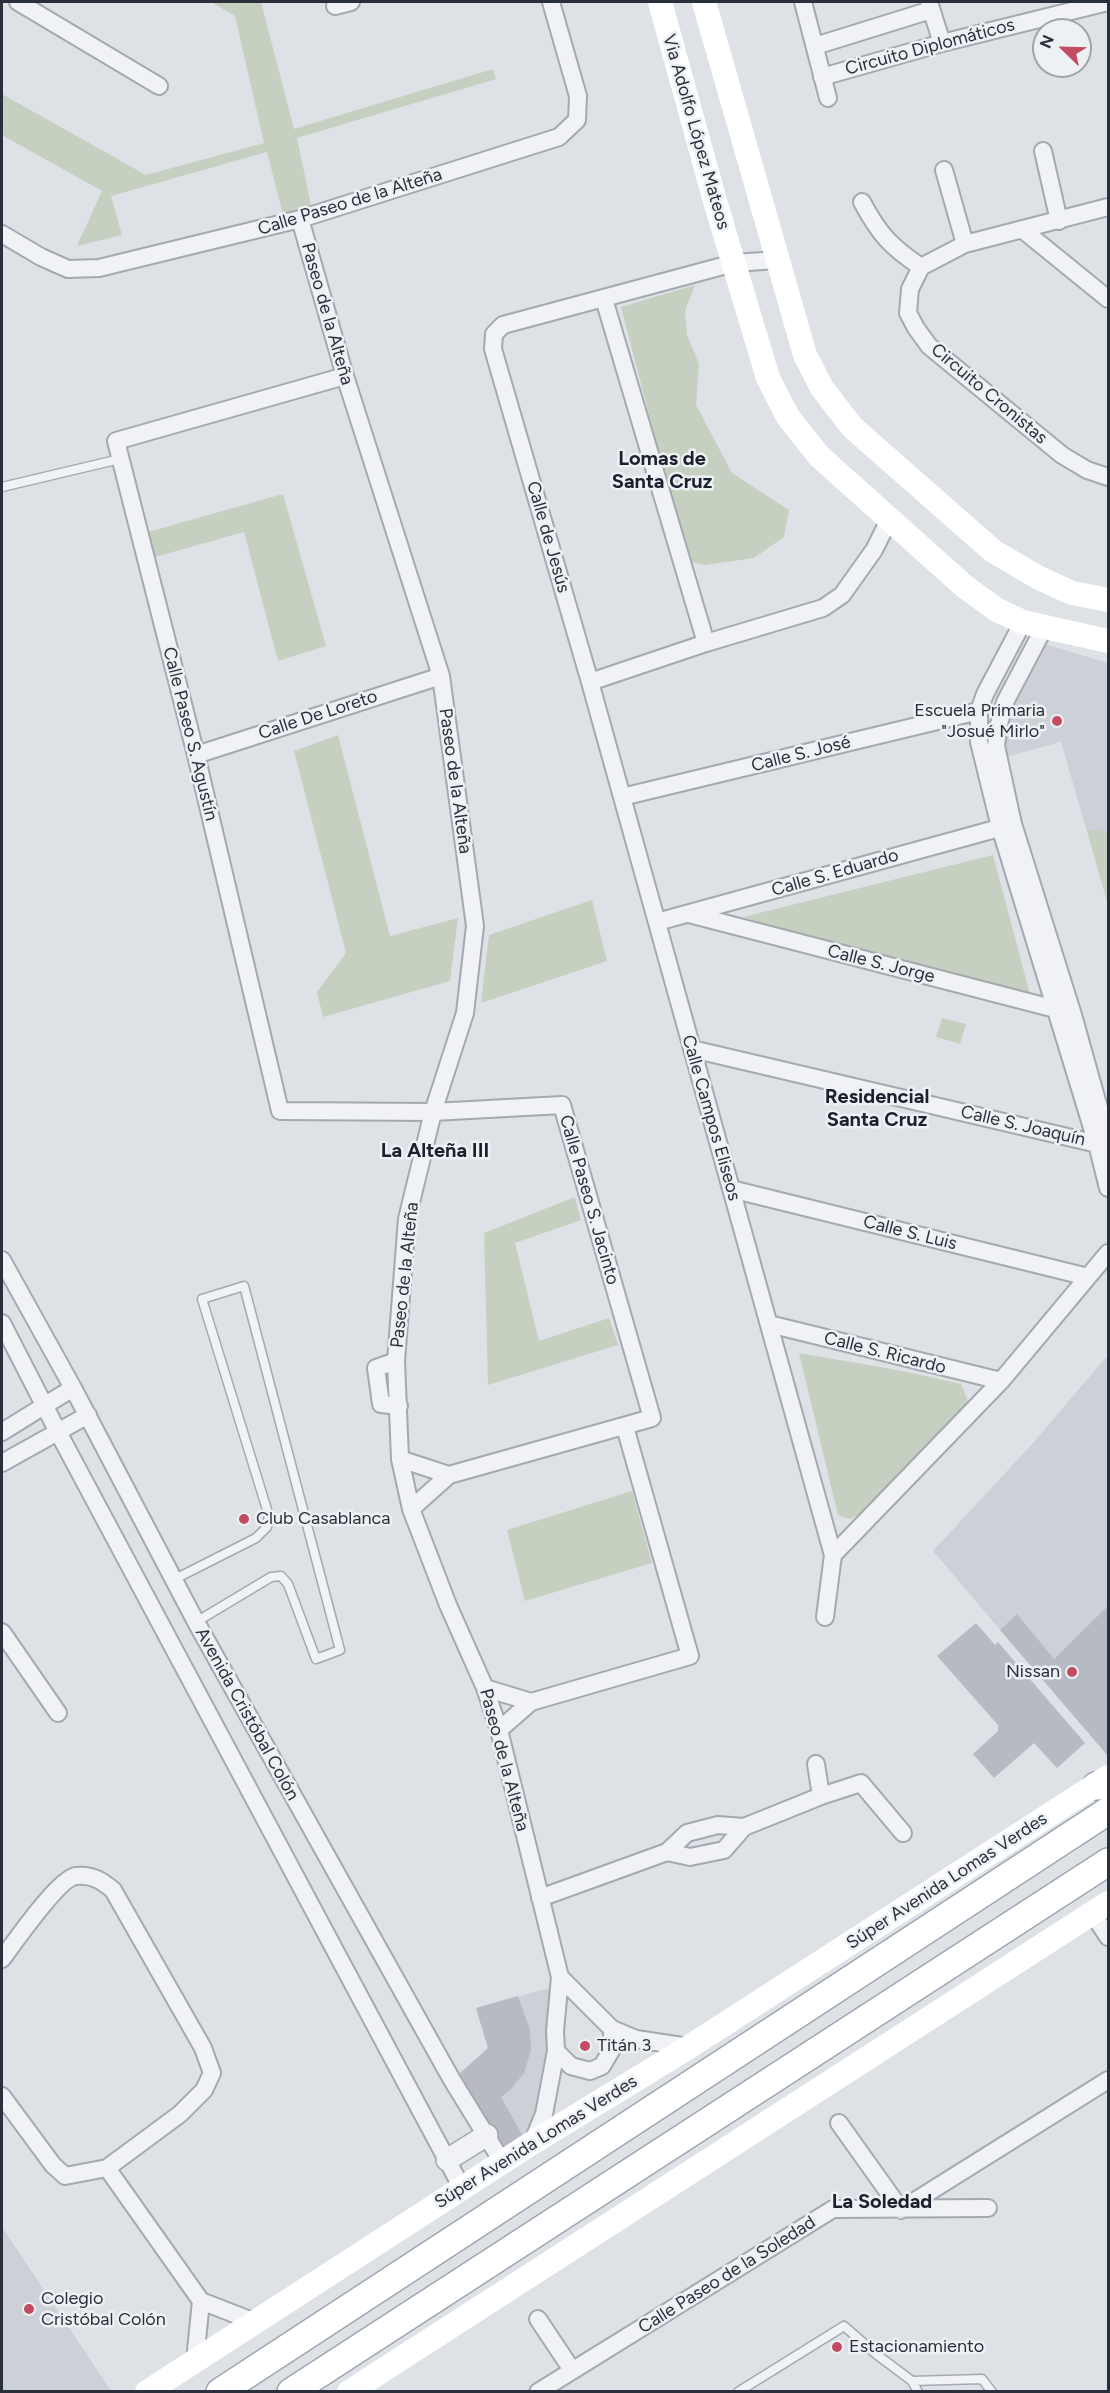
<!DOCTYPE html>
<html>
<head>
<meta charset="utf-8">
<style>
	body { margin:0 }
	#map { position:relative; width:1110px; height:2393px; overflow:hidden; background:#dee2e7; font-family:Figtree,sans-serif }
	canvas { display:block }
	.frame { position:absolute; inset:0; border:3px solid #29303c; pointer-events:none }
	.north { position:absolute; left:1032px; top:18px; width:60px; height:60px; box-sizing:border-box; background:#edf1f4; border:2px solid #9fa4aa; border-radius:50%; rotate:293deg; font-size:16px; font-weight:700; line-height:24px; text-align:center; color:#29303c }
	.north::after { content:''; display:block; margin:auto; width:21px; height:27px; background:#c34b62; clip-path:polygon(50% 0,100% 100%,50% 72%,0 100%) }
</style>
</head>
<body>
<div id="map">
<canvas width="1110" height="2393"></canvas>
<div class="frame"></div>
<div class="north">N</div>
</div>
<script>
const ctx = document.querySelector('canvas').getContext('2d');
ctx.lineJoin = 'round';
function paint(path, color) { ctx.fillStyle = color; ctx.fill(path, 'evenodd'); }
function trace(path, color, width, dash) { ctx.strokeStyle = color; ctx.lineWidth = width; ctx.lineCap = dash ? 'butt' : 'round'; ctx.setLineDash(dash || []); ctx.stroke(path); }
function write(font, color, halo, rows, align = 'center') {
  ctx.font = font + ' Figtree,sans-serif'; ctx.lineWidth = 5; ctx.setLineDash([]); ctx.textBaseline = 'middle'; ctx.strokeStyle = halo; ctx.fillStyle = color; for (const [text, x, y, turn = 0] of rows) {
    ctx.save(); ctx.translate(x, y); ctx.rotate((+turn || 0) * Math.PI / 180); ctx.textAlign = isNaN(turn) ? turn : align; if (halo) ctx.strokeText(text, 0, 0); ctx.fillText(text, 0, 0); ctx.restore();
  }
}
paint(new Path2D(`
	M1038,642L1108,663V832L1086,828L1061,742L1002,758L1009,701Z
	M1108,1355V1756L933,1551L1033,1443Z
	M557,1986L543,2114L503,2161L457,2077L488,2048L476,2008Z
	M2,2227L111,2391H2Z`), '#ccd1d8');
paint(new Path2D(`
	M211,2H261L294,129L493,69L496,79L297,138L313,215L285,223L267,152L111,196L122,235L77,246L102,191L2,135V94L146,175L264,143L235,16Z
	M695,285L685,311L687,335L699,364L696,405L732,473L789,510L784,537L754,558L705,565L687,561L621,307Z
	M283,494L326,646L278,661L244,532L155,557L148,532Z
	M338,735L390,936L458,918L450,981L323,1017L317,992L346,953L294,751Z
	M1086,828L1108,832V905Z
	M993,855L1031,998L988,989L743,917Z
	M592,900L607,961L481,1003L489,935Z
	M942,1018L966,1024L960,1044L936,1037Z
	M575,1197L581,1220L515,1243L539,1341L609,1318L618,1345L488,1385L484,1233Z
	M799,1353L903,1371L961,1384L968,1401L941,1437L861,1513L850,1519L838,1515Z
	M632,1491L652,1563L525,1601L507,1530Z`), '#c5d0c0');
paint(new Path2D(`
	M1108,1606V1756L1000,1630L1017,1614L1054,1659Z
	M976,1623L995,1645L998,1642L1085,1743L1057,1768L1034,1743L994,1778L973,1754L998,1731V1725L937,1656Z
	M518,1996L530,2030L531,2050L524,2073L511,2089L501,2097L524,2138L502,2150L460,2073L488,2048L476,2008Z`), '#b6bbc3');
const service = new Path2D(`
	M2,487L120,459
	M173,1580L256,1538L267,1527L269,1516L202,1299L244,1286L340,1650L316,1659L288,1584L281,1576L271,1577L196,1622
	M912,2381L982,2379L992,2392
	M738,2392L844,2326L876,2354L912,2381L918,2392`);
const minor = new Path2D(`
	M18,2L159,86
	M803,2L828,98
	M929,2L942,43
	M335,6L351,2
	M815,46L931,10
	M822,77L942,43L1108,2
	M1043,151L1059,221
	M944,170L965,244
	M862,202C879,234 891,247 921,267
	M1108,207L965,244L921,267L910,289L908,313L916,328L929,346L1062,455L1087,470L1108,477
	M300,219L345,376L441,676L475,926L465,1013L433,1112L407,1219L396,1361L400,1459L411,1509L448,1605L485,1688L499,1730L560,1977L555,2031L556,2051L544,2114L532,2143
	M1023,230L1108,299
	M2,234L41,257L68,269L99,268L300,219L559,137L577,120L578,96L551,2
	M777,260L734,263L503,325L494,334L493,349L590,682L833,1555L825,1617
	M604,299L706,643
	M345,376L116,441L196,755L280,1111L433,1112L562,1105L652,1418L449,1475L411,1509
	M1023,622L985,694L979,711V742L1000,827L1097,1144L1108,1188
	M1044,628L1005,702L999,724L996,746L1013,824L1073,1015L1108,1140
	M590,682L706,643L823,608L842,595L874,550L889,520
	M196,755L441,676
	M622,797L979,711
	M689,914L1063,1011
	M657,922L1010,825
	M692,1049L1106,1146
	M731,1189L1088,1277
	M2,1260L73,1388L196,1622L452,2080L503,2163
	M2,1323L58,1432L462,2188
	M769,1324L1001,1381
	M396,1361L376,1368L381,1404L399,1406
	M2,1432L73,1388
	M400,1459L449,1475
	M2,1463L88,1415
	M833,1555L1001,1381L1108,1253
	M2,1632L58,1713
	M485,1688L531,1702
	M499,1730L531,1702L690,1656L625,1427
	M821,1796L861,1783L903,1833
	M667,1852L690,1857L724,1850L744,1827L821,1796L816,1764
	M540,1898L667,1852L687,1833L718,1825L744,1827
	M1093,1914L1108,1937
	M2,1959C14,1943 59,1878 76,1876C92,1874 102,1881 113,1890L203,2048L212,2073L204,2090L180,2114L107,2168L65,2176L53,2165L2,2096
	M560,1977L612,2029L636,2039L689,2047
	M556,2051L571,2066L590,2071L602,2066L612,2049V2029
	M839,2123L901,2210
	M107,2168L201,2301L255,2322
	M902,2209L1108,2080
	M538,2319L572,2370
	M195,2360L201,2301
	M538,2392L833,2209L988,2208`);
const tertiary = new Path2D(`
	M447,2160L487,2135`);
const primary = new Path2D(`
	M1096,1786L1108,1785
	M220,2392L1108,1811
	M291,2392L1108,1862`);
trace(service, '#a4a9b0', 11);
trace(minor, '#a4a9b0', 20);
trace(tertiary, '#a4a9b0', 24);
trace(primary, '#9ea7b1', 30);
trace(service, '#f0f2f5', 8);
trace(minor, '#f0f2f5', 16);
trace(tertiary, '#f0f2f5', 21);
trace(new Path2D(`
	M660,2L715,201L768,378L788,417L819,456L964,586L997,610L1023,622L1108,641
	M704,2L805,355L822,388L852,427L993,551L1039,578L1072,593L1108,600
	M147,2392L532,2143L689,2047L1108,1777
	M349,2392L1108,1903`), '#fff', 24);
trace(primary, '#fff', 27);
for (const [x, y, r, color] of [
	[1057,721,6,"#c34b62"],
	[244,1519,6,"#c34b62"],
	[1072,1672,6,"#c34b62"],
	[585,2046,6,"#c34b62"],
	[29,2309,6,"#c34b62"],
	[837,2347,6,"#c34b62"]
]) { const dot = new Path2D(); dot.arc(x, y, r, 0, 2 * Math.PI); ctx.fillStyle = color; ctx.fill(dot); trace(dot, '#edf1f4', 2); }
write('18px', '#29303c', '#edf1f4', [
	["Circuito Diplomáticos",930,47,-15],
	["Via Adolfo López Mateos",696,132,74],
	["Calle Paseo de la Alteña",350,202,-17],
	["Paseo de la Alteña",327,314,74],
	["Circuito Cronistas",989,394,40],
	["Calle de Jesús",548,537,74],
	["Calle De Loreto",318,715,-18],
	["Calle Paseo S. Agustín",190,734,76],
	["Calle S. José",801,754,-14],
	["Paseo de la Alteña",455,781,82],
	["Calle S. Eduardo",835,873,-16],
	["Calle S. Jorge",881,964,14],
	["Calle Campos Eliseos",711,1118,74],
	["Calle S. Joaquín",1023,1126,13],
	["Calle Paseo S. Jacinto",589,1200,74],
	["Calle S. Luis",910,1233,14],
	["Paseo de la Alteña",405,1275,-84],
	["Calle S. Ricardo",885,1353,14],
	["Avenida Cristóbal Colón",247,1714,61],
	["Paseo de la Alteña",504,1760,75],
	["Súper Avenida Lomas Verdes",947,1881,-33],
	["Súper Avenida Lomas Verdes",536,2142,-32],
	["Calle Paseo de la Soledad",727,2275,-32]
]);
write('18px', '#29303c', '#edf1f4', [
	["Escuela Primaria",1045,711,"right"],
	["\"Josué Mirlo\"",1045,732,"right"],
	["Club Casablanca",256,1519],
	["Nissan",1060,1672,"right"],
	["Titán 3",597,2046],
	["Colegio",41,2299],
	["Cristóbal Colón",41,2320],
	["Estacionamiento",849,2347]
], 'left');
write('bold 20px', '#1b222d', '#edf1f4', [
	["Lomas de",662,459],
	["Santa Cruz",662,482],
	["Residencial",877,1097],
	["Santa Cruz",877,1120],
	["La Alteña III",435,1151],
	["La Soledad",882,2202]
]);
</script>
</body>
</html>
